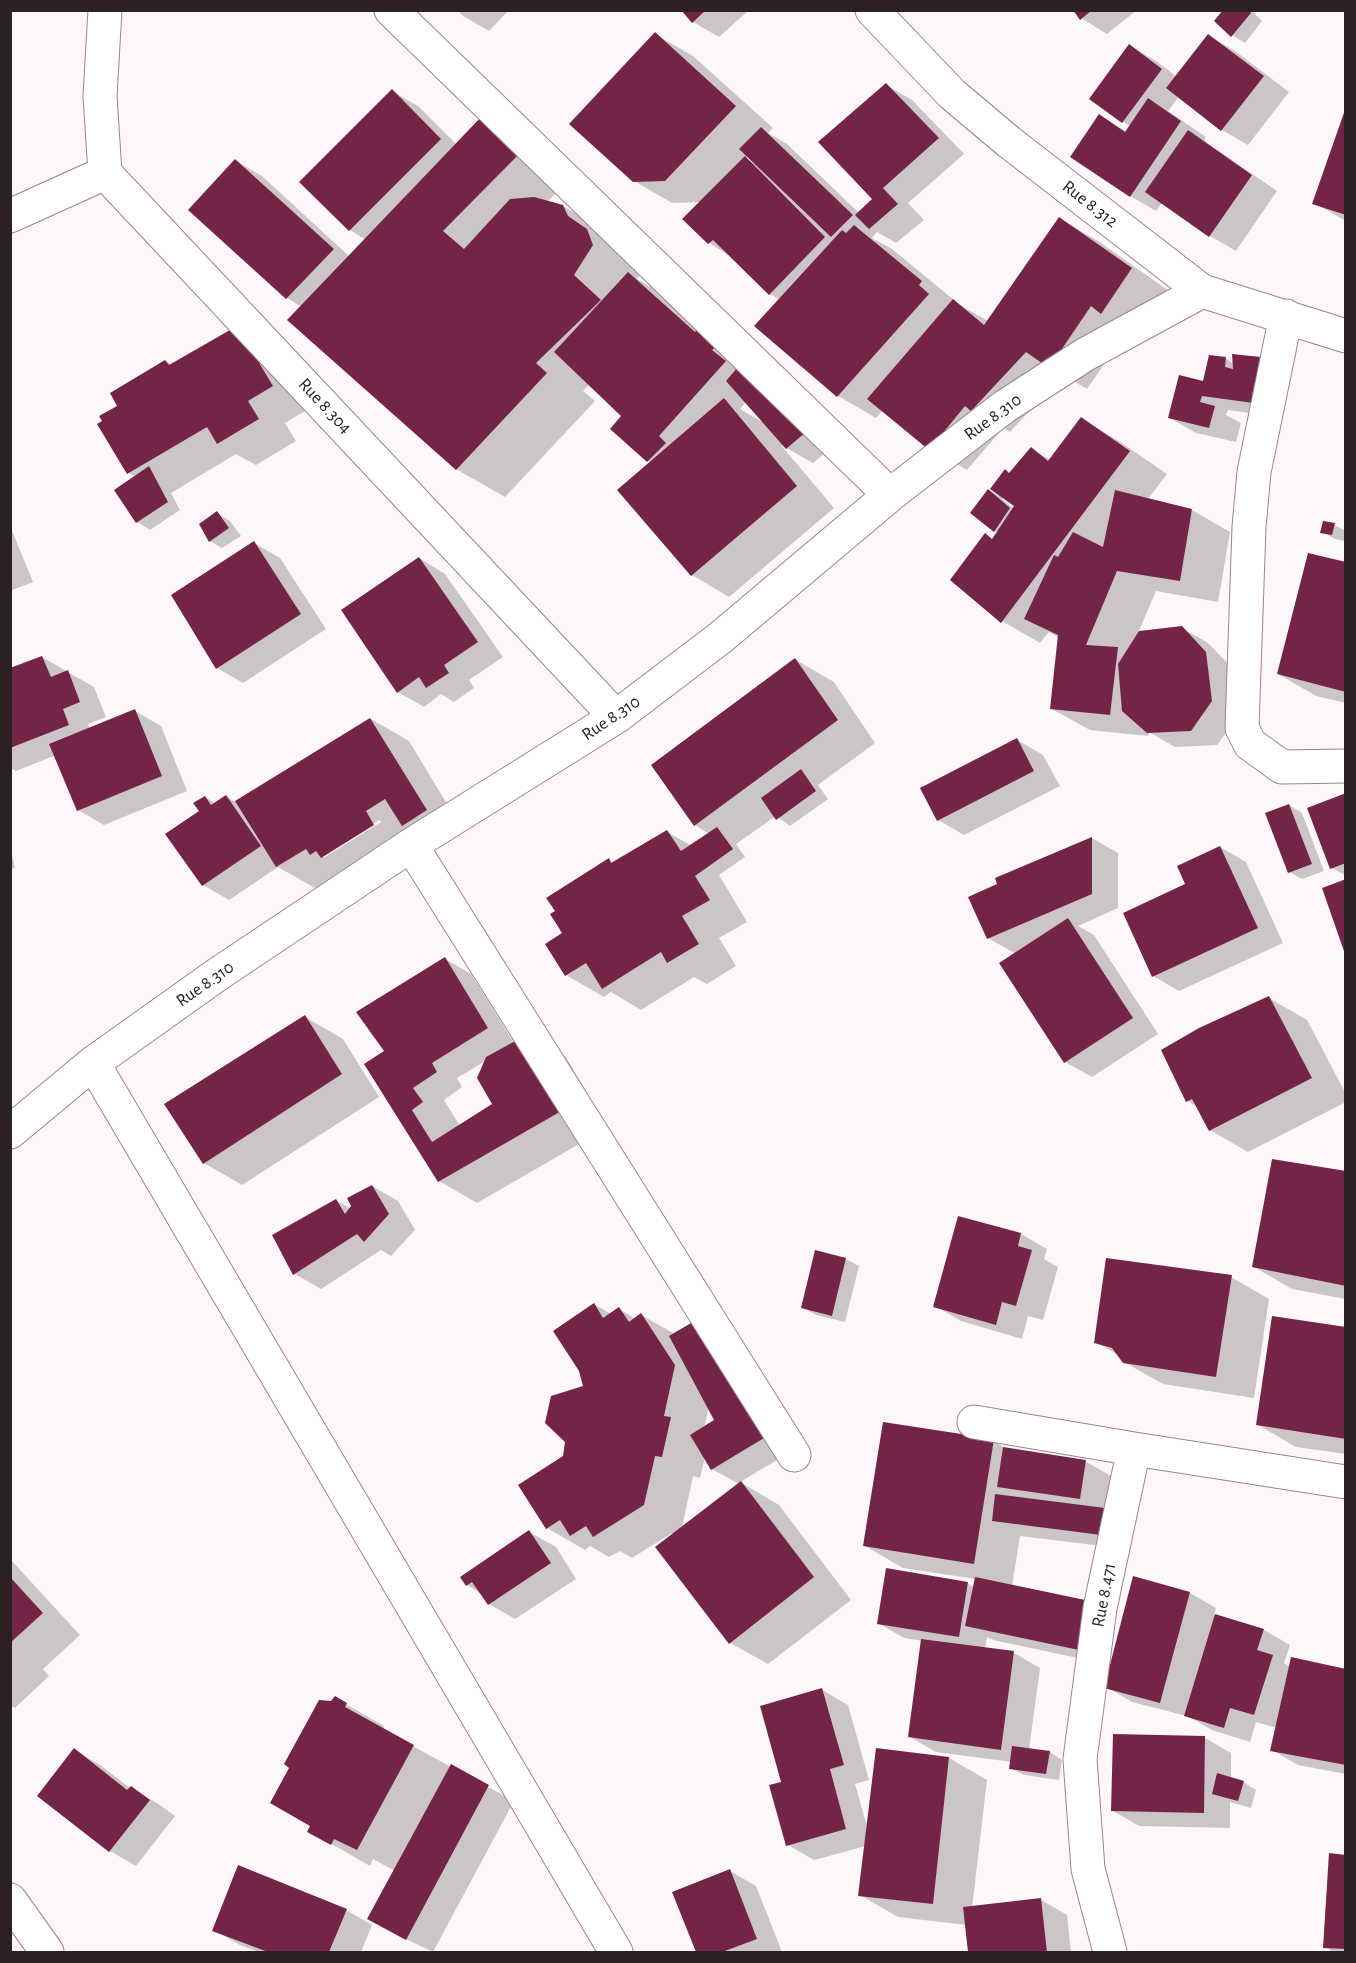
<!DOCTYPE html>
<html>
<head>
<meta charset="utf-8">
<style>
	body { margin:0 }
	#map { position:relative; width:1356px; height:1963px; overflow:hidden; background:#fef7f9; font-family:"Alegreya Sans",sans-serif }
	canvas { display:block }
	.frame { position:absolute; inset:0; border:12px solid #2c2024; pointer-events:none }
</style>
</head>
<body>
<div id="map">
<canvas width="1356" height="1963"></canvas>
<div class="frame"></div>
</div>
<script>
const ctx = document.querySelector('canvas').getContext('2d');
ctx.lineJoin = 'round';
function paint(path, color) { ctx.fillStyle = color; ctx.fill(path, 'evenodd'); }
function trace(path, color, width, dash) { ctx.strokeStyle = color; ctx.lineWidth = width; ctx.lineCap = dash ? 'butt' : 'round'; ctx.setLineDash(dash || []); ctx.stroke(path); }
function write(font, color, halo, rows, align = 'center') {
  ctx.font = font + ' "Alegreya Sans",sans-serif'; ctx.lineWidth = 6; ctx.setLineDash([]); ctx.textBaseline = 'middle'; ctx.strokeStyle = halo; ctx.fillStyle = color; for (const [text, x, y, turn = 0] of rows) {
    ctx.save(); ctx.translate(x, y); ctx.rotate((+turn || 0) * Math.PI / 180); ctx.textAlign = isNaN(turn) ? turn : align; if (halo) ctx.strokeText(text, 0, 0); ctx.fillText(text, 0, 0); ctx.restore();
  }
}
paint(new Path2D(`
	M457,10H509L489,31L463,16Z
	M683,10H749L719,37L693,22Z
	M1075,10H1137L1107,34L1081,18Z
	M1225,10H1251L1262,21L1245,43L1232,35Z
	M655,34L693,56L773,128L768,133L787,144L859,213L874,199L886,85L912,100L964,154L908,203L924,220L896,243L877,232L872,238L892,249L960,305L988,321L1060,219L1098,241L1169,291L1129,328L1087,389L1063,375L1010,432L1003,428L967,470L929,448L883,410L876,418L838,396L780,300L770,294L732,257L709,243L702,202L672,203L634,181ZM748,155L755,164L745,158Z
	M1209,36L1235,51L1289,92L1248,145L1222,130L1179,96L1168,111L1206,137L1204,141L1277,191L1236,251L1210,236L1162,203L1156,211L1130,196L1100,116L1127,132L1131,127L1123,122L1130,46L1156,61L1177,77Z
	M392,91L418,106L457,145L484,116L570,178L547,202L563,206L611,234L641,274L637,279L666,296L838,442L813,463L781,445L834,508L729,597L692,575L651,463L612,429L623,416L590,384L583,391L595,401L505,497L456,469L302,307L287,298L236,161L262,176L350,257L366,240L350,230ZM746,402L764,423L740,409Z
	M1346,110V221L1314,203Z
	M237,328L310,408L285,423L296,441L256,465L236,454L171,493L180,510L150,530L137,522L116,491L136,477L129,473L99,424L166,361L172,365Z
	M1225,358L1234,364L1279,417L1228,410L1226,415L1241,423L1236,442L1196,433L1170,418Z
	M1081,419L1119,441L1167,474L1148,499L1192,510L1230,532L1218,602L1156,591L1138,633L1182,628L1208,643L1232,668L1238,717L1217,745L1175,747L1149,732L1148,736L1090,730L1052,709L1059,638L1049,632L1040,643L1002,621L993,540L998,532L994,530L989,490L999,496L1010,474L1031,449L1051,460ZM1004,497L1016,506L1014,509L1002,499Z
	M217,513L230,521L241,536L222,548L210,541Z
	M1334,525L1346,531L1345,541L1335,539L1322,532Z
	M10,526L33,582L10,591Z
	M254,543L280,558L326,629L243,683L217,668Z
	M419,558L445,574L503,657L469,680L474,688L454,702L441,694L424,707L398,692Z
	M1346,563V703L1316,696L1278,674Z
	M42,657L94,687L106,717L88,724L90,729L135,711L161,726L187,791L104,825L78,810L56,755L16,771L10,768V670Z
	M796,660L834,682L875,743L818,785L828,799L790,826L776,816L736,844L745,857L719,875L747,922L719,938L736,966L707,984L694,977L641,1010L611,992L604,997L566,975L564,934L609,860L614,863L667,832L692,846L709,834L695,825Z
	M371,719L409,741L464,832L441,846L410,829L315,888L278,867L229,900L203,885L201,812L205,797L216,804L226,797L236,802ZM380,820L381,822L325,857H319Z
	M1017,740L1043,755L1060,786L964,835L938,820Z
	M1346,794V876L1332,868Z
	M1289,805L1302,813L1324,871L1302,879L1289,872Z
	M1092,838L1118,853V908L1078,926L1094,935L1158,1034L1092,1077L1065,1062L1016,954L988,938L999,885L997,879Z
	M1220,847L1246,862L1283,943L1179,991L1153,976L1187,884Z
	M10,848L15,868L10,869Z
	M445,959L471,974L514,1043L528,1035L566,1057L607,1128L477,1203L439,1181L386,1052ZM487,1060L494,1104L460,1126L444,1100L462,1087L457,1078Z
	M1269,998L1307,1020L1346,1094V1102L1248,1152L1210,1130L1198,1107L1188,1101Z
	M305,1017L343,1039L379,1097L242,1185L204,1163Z
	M1346,1173V1299L1292,1289L1254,1267Z
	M372,1186L398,1201L415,1230L391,1256L381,1250L321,1289L295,1274L274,1236L336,1200L351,1209Z
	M959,1218L1021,1234L1047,1249L1044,1259L1058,1267L1043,1320L1028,1316L1022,1339L961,1321L935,1306Z
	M846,1259L859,1266L845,1322L816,1315L803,1308Z
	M1231,1277L1269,1299L1254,1398L1163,1384L1124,1362L1120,1356L1096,1342Z
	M594,1304L611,1314L619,1309L636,1319L641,1315L675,1334L799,1447L740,1482L779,1505L851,1600L768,1664L730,1643L672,1533L632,1558L620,1551L609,1557L590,1546L585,1550L547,1528L564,1457L585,1387ZM709,1406L716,1420L704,1428ZM705,1457L712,1469L739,1484L682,1528L693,1476L700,1478Z
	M1346,1328V1454L1296,1447L1258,1425Z
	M993,1441L1009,1450L1085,1461L1111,1476L1127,1549L1020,1536L1012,1586L1090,1602L1116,1617L1106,1664L993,1640L987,1637L985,1649L1014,1653L1040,1668L1029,1750L1050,1752L1062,1760L1059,1780L1024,1775L1011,1768L1012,1762L936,1752L910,1737L923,1641L904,1638L878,1623L967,1583L975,1588L976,1579L903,1568L865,1546Z
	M529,1532L556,1547L576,1579L515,1619L489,1604L482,1594L467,1585L462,1578Z
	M10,1559L80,1635L43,1669L49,1676L15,1708L10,1705Z
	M1190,1593L1216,1608L1214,1615L1264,1630L1290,1645L1284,1663L1291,1667L1346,1671V1774L1298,1765L1272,1750L1277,1728L1256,1722L1250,1742L1212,1730L1187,1716L1132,1702L1106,1687Z
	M822,1690L848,1705L869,1780L855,1784L868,1830L949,1758L987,1780L972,1908L1041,1900L1067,1915L1071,1952H970L967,1925L898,1917L860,1895L866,1846L814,1860L788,1845L783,1783Z
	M335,1698L384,1726L383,1730L514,1801L433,1952L395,1934V1871L373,1859L370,1866L309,1831L312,1826L332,1703Z
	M1205,1738L1231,1753V1778L1243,1782L1256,1790L1251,1808L1230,1802V1828L1139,1826L1113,1811Z
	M74,1750L100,1765L130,1788L157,1803L175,1816L136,1866L110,1851Z
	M1346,1856V1952H1333L1325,1947Z
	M730,1871L756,1886L782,1952H697L674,1893Z
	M346,1910L372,1925L361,1952H259L240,1945L214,1930Z`), '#0003');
paint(new Path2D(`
	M681,10H706L692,23Z
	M1073,10H1092L1080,20Z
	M1223,10H1248L1251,13L1231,37L1214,21Z
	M655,32L736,106L665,181L633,182L569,124Z
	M1208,34L1264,76L1221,131L1166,88Z
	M1129,44L1162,69L1122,123L1089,99Z
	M886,83L939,138L883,188L898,204L869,229L855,215L872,199L818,142Z
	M392,89L441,139L349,231L299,182Z
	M1148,98L1181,121L1130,197L1070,157L1099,114L1125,132Z
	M1346,107V215L1312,204Z
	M484,114L523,150L443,231L464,249L510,199L534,197L563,205L568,216L587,229L593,245L574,275L601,300L536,363L547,373L456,470L287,320Z
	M761,127L853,215L831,237L739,149Z
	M1188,130L1252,175L1209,237L1145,192Z
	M745,156L825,237L769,295L713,240L708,244L682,219Z
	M235,159L334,249L286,299L188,210Z
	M1059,217L1132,268L1101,314L1091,306L1049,368L1026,352L971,411L965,406L929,450L867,399L953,299L984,325Z
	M854,225L922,281L919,285L929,294L837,397L754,326L842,230L846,233Z
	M628,272L695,332L699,327L719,344L712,350L726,361L659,436L666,443L647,462L610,429L621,416L554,352Z
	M237,326L273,386L248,401L259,419L217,444L207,427L127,474L97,424L102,421L99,416L117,406L110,393L165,360L169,365Z
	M1232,354L1261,357L1253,403L1202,396L1200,402L1215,406L1209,428L1168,418L1179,375L1203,381L1209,355L1226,357L1225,367L1233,369Z
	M743,361L813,426L786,449L726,381Z
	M724,398L797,486L691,576L617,490Z
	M1081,417L1130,451L1001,623L950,580L985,533L992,539L1014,506L990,489L1005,469L1009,473L1031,447L1048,461Z
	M149,466L168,502L136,523L114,490Z
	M988,489L1010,508L994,532L970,513Z
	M1115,490L1192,509L1180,581L1117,571L1086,645L1118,647L1110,715L1050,709L1058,635L1024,619L1054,555L1058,557L1073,532L1103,547Z
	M217,511L229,528L209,542L199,524Z
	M1323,521L1335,523L1332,535L1320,533Z
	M254,541L301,614L216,669L171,595Z
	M1308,553L1346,562V692L1277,674Z
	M419,557L478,642L444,665L449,673L426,688L419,677L397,693L341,610Z
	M1182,626L1206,652L1212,701L1191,731L1147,733L1122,711L1118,664L1139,631Z
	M42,656L51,677L68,670L80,702L63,709L69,725L10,748V668Z
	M795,658L838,720L694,826L651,765Z
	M135,709L162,776L77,811L49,744Z
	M370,718L427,810L402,826L385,799L366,811L374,825L321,858L316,851L310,855L306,849L276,867L235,801Z
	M1017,738L1034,771L937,821L920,788Z
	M801,769L816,791L776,820L761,798Z
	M1346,793V863L1330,869L1307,808Z
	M226,795L261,846L202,886L165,834L199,811L193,803L205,796L211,805Z
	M1289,804L1312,864L1288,873L1265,813Z
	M717,827L733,849L695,876L710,900L682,916L699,944L667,963L661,952L602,989L586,963L565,976L545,944L562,933L550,914L555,911L546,898L609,858L611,863L667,830L681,851Z
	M1092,837V894L987,939L968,897L997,884L995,878Z
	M1220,846L1258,928L1152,977L1123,913L1185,884L1177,866Z
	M1346,879V954H1345L1322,888Z
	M1068,918L1133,1018L1064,1063L999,963Z
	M445,957L488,1028L432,1063L437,1072L413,1088L423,1102L412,1110L432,1142L492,1104L477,1078L486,1057L528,1034L570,1106L438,1182L364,1064L384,1051L356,1012Z
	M1269,996L1312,1078L1209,1131L1192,1099L1186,1102L1161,1050L1199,1028Z
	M305,1015L342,1074L203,1164L164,1104Z
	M1272,1159L1346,1171V1286L1252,1267Z
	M372,1185L389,1214L364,1242L357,1234L293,1275L272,1235L336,1199L345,1214L351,1206L347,1198Z
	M958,1216L1021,1233L1018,1246L1032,1250L1016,1306L1002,1302L996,1325L933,1307Z
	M815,1250L846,1258L832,1316L801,1308Z
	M1106,1258L1232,1275L1216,1377L1123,1363L1112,1348L1094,1343Z
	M594,1303L603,1318L619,1307L629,1322L641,1313L675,1365L664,1416L671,1417L662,1457L655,1456L644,1505L593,1537L586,1526L570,1536L560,1520L546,1529L518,1485L563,1456L565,1442L545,1423L551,1396L583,1386L579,1371L553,1331Z
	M703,1316L774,1432L711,1470L690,1435L714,1420L669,1336Z
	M1272,1316L1346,1327V1439L1256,1425Z
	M883,1422L994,1439L974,1564L863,1546Z
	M1003,1447L1086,1460L1080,1499L997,1487Z
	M741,1481L814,1577L729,1644L655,1547Z
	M995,1494L1105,1508L1101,1535L992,1521Z
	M529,1530L551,1563L488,1605L472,1582L466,1586L460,1577Z
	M886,1568L968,1582L959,1637L877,1624Z
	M1133,1576L1190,1592L1160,1703L1104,1688Z
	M10,1577L43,1613L10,1643Z
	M975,1577L1090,1601L1079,1650L965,1626Z
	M1215,1614L1264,1629L1257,1650L1273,1655L1254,1715L1230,1708L1224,1728L1184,1716Z
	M921,1639L1014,1651L1001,1750L908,1737Z
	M1291,1657L1346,1669V1765L1270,1751Z
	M822,1688L844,1765L830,1769L846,1829L786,1846L769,1785L781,1782L760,1706Z
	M335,1696L347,1703L345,1707L414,1745L357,1850L334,1839L331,1845L307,1832L310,1826L270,1803L289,1768L284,1764L319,1700L331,1701Z
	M1113,1734L1205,1736L1204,1813L1111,1811Z
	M1012,1746L1050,1751L1046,1774L1009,1769Z
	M74,1748L127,1790L131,1786L150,1800L109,1852L37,1796Z
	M876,1748L949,1757L933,1904L858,1896Z
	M451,1764L489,1785L406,1940L367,1919Z
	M1217,1773L1244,1781L1238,1801L1212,1794Z
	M1329,1853L1346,1855V1949L1323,1948Z
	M238,1865L347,1909L329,1952H268L212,1931Z
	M730,1869L757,1939L722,1952H696L672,1892Z
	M1041,1898L1047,1952H968L963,1907Z`), '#742447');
const minor = new Path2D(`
	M391,10L890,495
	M872,10L952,94L1009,142L1202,291L1346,336
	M105,173L100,96L105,10
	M10,216L105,173L616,717
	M1286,316L1254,472L1249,527L1242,728L1250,744L1282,767L1346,766
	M411,845L794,1455
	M93,1063L616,1952
	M10,1132L93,1063L218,974L411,845L616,717L720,638L890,495L1004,407L1086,354L1202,291
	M974,1422L1134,1449
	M10,1900L47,1952
	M1110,1952L1088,1869L1080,1759L1100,1608L1134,1449L1346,1482`);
trace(minor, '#a0828b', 35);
trace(minor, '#fff', 33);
write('18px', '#2c2024', '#fff', [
	["Rue 8.312",1090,204,38],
	["Rue 8.304",325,406,47],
	["Rue 8.310",993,417,-36],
	["Rue 8.310",611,718,-34],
	["Rue 8.310",205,984,-35],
	["Rue 8.471",1104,1595,-79]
]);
</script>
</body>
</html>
